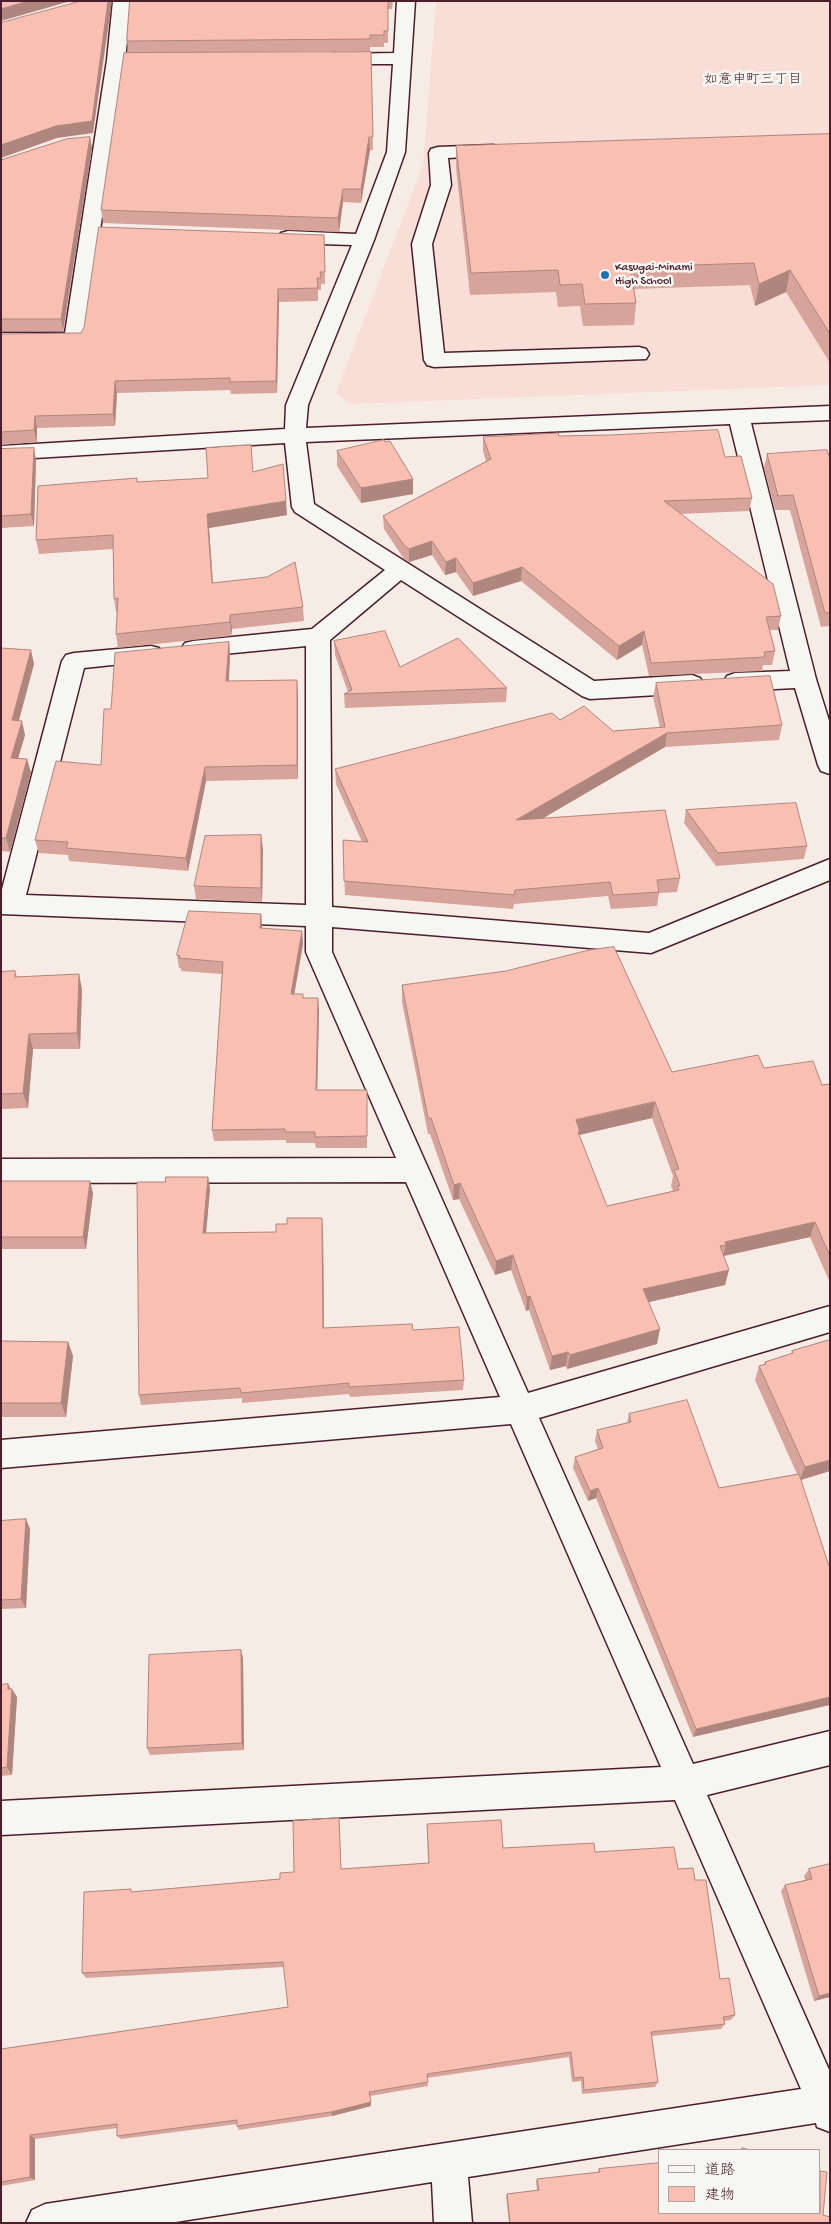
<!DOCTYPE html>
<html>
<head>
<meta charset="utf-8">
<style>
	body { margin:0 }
	#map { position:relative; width:831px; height:2224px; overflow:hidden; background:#f7ebe5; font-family:"Gochi Hand","Klee One",sans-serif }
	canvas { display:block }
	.frame { position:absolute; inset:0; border:2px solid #4a1f2b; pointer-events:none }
	.legend { position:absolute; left:658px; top:2149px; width:162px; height:65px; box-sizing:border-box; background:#f6f6f2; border:1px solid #b1a0a2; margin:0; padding:6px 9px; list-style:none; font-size:15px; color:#4a1f2b }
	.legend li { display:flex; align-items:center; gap:10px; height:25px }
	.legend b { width:25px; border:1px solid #b1a0a2 }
</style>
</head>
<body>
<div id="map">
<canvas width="831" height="2224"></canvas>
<div class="frame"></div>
<ul class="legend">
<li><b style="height:6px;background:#f6f6f2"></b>道路</li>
<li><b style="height:14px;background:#f9bfb3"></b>建物</li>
</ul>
</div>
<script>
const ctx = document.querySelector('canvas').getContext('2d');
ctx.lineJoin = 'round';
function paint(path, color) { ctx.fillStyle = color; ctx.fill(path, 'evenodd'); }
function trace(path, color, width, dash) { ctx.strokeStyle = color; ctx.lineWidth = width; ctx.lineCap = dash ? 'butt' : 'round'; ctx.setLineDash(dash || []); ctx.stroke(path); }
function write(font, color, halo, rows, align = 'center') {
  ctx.font = font + ' "Gochi Hand","Klee One",sans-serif'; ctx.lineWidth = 5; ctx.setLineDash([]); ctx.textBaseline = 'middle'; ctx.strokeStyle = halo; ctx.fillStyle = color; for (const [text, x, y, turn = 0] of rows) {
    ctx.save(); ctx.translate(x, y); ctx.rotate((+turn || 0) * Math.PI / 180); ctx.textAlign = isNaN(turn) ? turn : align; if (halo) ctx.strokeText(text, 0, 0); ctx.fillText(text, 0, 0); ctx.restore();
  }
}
paint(new Path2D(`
	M436,1H830V385L351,404L336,393L423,165Z`), '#f8ded6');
const minor = new Path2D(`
	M113,1H131L125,60L84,339L81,344L74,345H1V333H65L107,60Z
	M397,1H415L405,152L374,240L308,405L306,428L830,406V420L751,423L816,679L830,724V774L821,771L818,765L795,688L735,691L727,688L723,682L727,676L735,673L790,671L730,424L306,442L314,504L594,681L692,675L700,678L704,684L700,690L692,693L590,699L582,696L401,580L330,640L332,907L649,933L830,859V880L651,953L332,927V952L528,1393L830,1306V1332L539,1418L693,1764L830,1731V1765L707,1795L830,2072V2132L817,2127L816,2123L468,2177L472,2223H434L432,2182L169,2223H26L32,2210L45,2204L801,2089L675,1800L1,1835V1801L661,1767L511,1424L1,1468V1440L500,1397L406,1182L1,1183V1159L396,1158L306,952V926L1,914V893L62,661L66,655L74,653L151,646L159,648L163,654L159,660L84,668L26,895L306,905V646L193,657L185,655L181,649L185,643L193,641L312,629L385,570L295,512L292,507L285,443L1,460V446L285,429L286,405L352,245L288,243L281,241L278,237L281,233L288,231L356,234L387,152L393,64H334L328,63L325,59L328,55L334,54L394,53Z
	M493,145L500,147L502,151L500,155L448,158L451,185L432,244L444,353L639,347L646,349L649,354L646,359L434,367L427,365L424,360L412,244L431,185L429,153L431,149L438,147Z`);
trace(minor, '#4a1f2b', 3);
paint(minor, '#f6f6f2');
paint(new Path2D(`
	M130,1H393L392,9H388V43H384V47H370V51L128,53L127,41Z
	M371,52L373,150H370L361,203L343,202L339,232L103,223L101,210Z
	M830,134V363L786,292L755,306L750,285L634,289L636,303L634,325L583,326L580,306L558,307L556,292L470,295L456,168V146Z
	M90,137L92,149L63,331H1V160Z
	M324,235L325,284H321V290H318V301L279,302L277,393L231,394L230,390L117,393L115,426L37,428V442L1,445V334L81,333Z
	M559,436L725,457L752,498L749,511L681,514L781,616L778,630H770L775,651L772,665H763L762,671L649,676L642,645L617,660L521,581L473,596L456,572L445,575L432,555L409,562L404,559L384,529L383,516L486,461L483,451V437Z
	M1,449L36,460L34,526L1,528Z
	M337,451L413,479V494L361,503L337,466Z
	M767,454L830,459V626L821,627L790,510H775L764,468Z
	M253,472L287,515L209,528L213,583L303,607L304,621L232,629L231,636L118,648L116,634L117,612H116L114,599L113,549L39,554L36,540L137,478V482L208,478Z
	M334,641L400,667L507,688L506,702L345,708L344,694L348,692L335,655Z
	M229,642L230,655L229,681L298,693V779L206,781L188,871L69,861L68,855L39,853L35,840L101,765L111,709Z
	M1,648L34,664L19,721L25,735L18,758L27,759L31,773L10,852L1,851Z
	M656,683L782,725L779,740L665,747L543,818L680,878L677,892L659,893L657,906L611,909L608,896L514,904L513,909L345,895L343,840L362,842L336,784L335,769L560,720L613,731L660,728L653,697Z
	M686,810L807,846L804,859L716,866L684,823Z
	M263,849L262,902L196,899L194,886Z
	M261,914L262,929L302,931L303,944L294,994L304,998L319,1010L317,1090H367V1148H316L315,1143H286V1140L214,1141L212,1130L222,974L181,971V968H179L177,955Z
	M15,971L17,977L82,989L80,1049H33L28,1108L1,1109V972Z
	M402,985L672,1072L764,1068L822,1085L830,1084V1283L810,1237L724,1256L725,1285L649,1302L657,1344L567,1369L566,1366L550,1370L529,1310L526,1311L511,1270L495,1275L459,1199L453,1200L430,1134H428L402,1002ZM652,1118L673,1176L671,1186L673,1191L607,1206L579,1137V1135Z
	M208,1177L210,1189L206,1233L276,1232L323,1229L324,1328L413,1330L464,1380L463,1390L350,1397L349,1394L242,1403V1398L141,1405L139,1395L165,1182Z
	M1,1181L93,1193L86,1249H1Z
	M830,1340V1471L801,1480L693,1737L596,1498L588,1501L573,1468L575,1457L598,1449L595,1441L597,1430L627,1423L629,1414L719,1488L797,1474L755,1380L759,1366L764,1365L765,1362L791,1354L792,1351Z
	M1,1341L68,1342L73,1356L66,1417H1Z
	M26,1519L30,1529L26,1608L1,1609V1521Z
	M243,1658L244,1750L150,1755L147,1748Z
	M1,1685L11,1689L17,1697L12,1775L1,1776Z
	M339,1818L341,1869L428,1863L427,1824L503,1848L595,1852L678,1869L695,1880L720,1979L735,2015L731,2020L724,2021L725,2024L721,2029L652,2036L658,2082L655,2087L582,2094L581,2081L572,2082L569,2057L427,2078L428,2086L370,2096L371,2106L332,2116L239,2130L237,2126V2124L121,2139L117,2136V2128L35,2139V2180L1,2186V2049L288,2007L284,1967L86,1978L82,1973L133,1892L280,1879L294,1872Z
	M830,1864V1997L814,2001L781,1891L785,1885L805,1880L804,1876L809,1869Z
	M599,2169L823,2215L830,2223H509L506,2196L507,2194L537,2190L536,2182L537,2179L597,2173Z`), '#d6a49a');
paint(new Path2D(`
	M28,1H71L1,21V9Z
	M108,1H112L93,133L57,138L1,158V145Z
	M90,137L92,149L63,331L61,319Z
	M369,137L370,150L361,203V189Z
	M343,189V202L339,232L338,218Z
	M790,270L786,292L755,306L759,284Z
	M278,289L279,302L277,393L276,381Z
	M115,381L117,393L115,426L113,414Z
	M35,416L37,428V442L34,430Z
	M34,448L36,460L34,526L31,514Z
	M413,479V494L361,503V488Z
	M286,501L287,515L209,528L214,597L207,514Z
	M432,541V555L409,562V549Z
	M456,558V572L445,575L446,562Z
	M522,567L521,581L473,596V583Z
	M230,615L232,629L231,636L230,622Z
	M644,631L642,645L617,660L619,646Z
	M229,642L230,655L228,694L226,681Z
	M31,650L34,664L15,734L12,720Z
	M297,680L298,693V779L297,765Z
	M22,721L25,735L14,772L11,758Z
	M667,733L665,747L516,834V820Z
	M27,759L31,773L10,852L6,838Z
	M205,767L206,781L188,871L186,858Z
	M261,835L263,849L262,902L261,888Z
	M261,914L262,926L261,941L260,928Z
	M302,931L303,944L292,1007L291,994Z
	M79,974L82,989L80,1049L77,1033Z
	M318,998L319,1010L317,1102L316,1090Z
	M29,1034L33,1049L28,1108L23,1093Z
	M655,1102L652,1118L579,1135L578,1147L576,1120Z
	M208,1177L210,1189L205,1244L203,1233Z
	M90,1181L93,1193L86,1249L83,1237Z
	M460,1183L459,1199L453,1200L454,1185Z
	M322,1218L323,1229L324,1339L323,1328Z
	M815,1222L810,1237L723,1256L726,1245L725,1242Z
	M513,1255L511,1270L495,1275L496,1261Z
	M729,1270L725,1285L640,1304L643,1289Z
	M530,1296L529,1310L526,1311L527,1297Z
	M660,1329L657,1344L567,1369L570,1355Z
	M68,1342L73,1356L66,1417L61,1403Z
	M568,1352L566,1366L550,1370L552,1356Z
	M830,1460V1471L800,1480L805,1467Z
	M598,1488L596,1498L588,1501L590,1491Z
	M26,1519L30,1529L26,1608L21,1599Z
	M241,1650L243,1658L244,1750L242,1743Z
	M8,1684L12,1691V1689L17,1697L12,1775L7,1767Z
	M830,1697V1705L693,1737L696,1729Z
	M830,1993V1997L814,2001L819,1996Z
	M371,2102V2106L332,2116L331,2112Z
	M30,2135L35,2139V2180L30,2177Z`), '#ae867d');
const building = new Path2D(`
	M1,1H28L1,9Z
	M81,1H108L92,121L56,126L1,145V23Z
	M130,1H388V31H384V35H370V39L127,41Z
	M371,52L373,137H369L361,189H343L338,218L101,210L124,53Z
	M830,134V334L790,270L759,284L754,263L630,267L636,303L585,304L582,284L560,285L558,270L471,273L456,146Z
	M90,137L61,319H1V160L66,139Z
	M99,227L324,235L325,272H320L321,278H317L318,288L278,289L276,381L230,382V378L115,381L113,414L35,416L34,430L1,432V334L81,333L84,327Z
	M718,430L725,457L741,456L752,498L664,501L773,584L781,616L766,617L775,651L764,652L765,657L651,663L644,631L619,646L522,567L473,583L456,558L446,562L432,541L409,549L404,545L383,516L491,459L483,437L558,433L559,436L610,435Z
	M384,440L385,442L390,441L413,479L361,488L337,451Z
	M251,445L253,472L283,464L286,501L207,514L212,583L267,577L295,562L303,607L230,615V622L116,634L118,598L114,599L113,535L36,540L38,486L137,478V482L208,478L206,448Z
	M34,448L31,514L1,516V449Z
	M827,450L830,459V612L825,613L793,495L778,496L767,454Z
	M385,631L400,667L458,638L507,688L344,694L352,690L334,641Z
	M229,642L226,681L297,680V765L205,767L186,858L66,848L68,842L35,840L56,761L101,765L104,709H111L115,653Z
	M1,648L31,650L12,720L22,721L11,758L27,759L6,838H1Z
	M770,676L782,725L667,733L516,820L665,810L680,878L657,880L659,892L613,895L610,882L515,890L514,895L344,881L343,840L368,842L335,769L552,713L560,720L584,706L613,731L665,727L656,683Z
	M796,803L807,846L718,853L686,810Z
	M261,835V888L194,886L205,836Z
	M189,911L261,914L260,928L302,931L291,994H303V998H318L316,1090H367V1136L315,1137V1132H285V1129L212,1130L223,962L179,958L180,956L177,955Z
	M614,947L672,1072L758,1055L764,1068L813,1061L822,1085L830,1084V1256L815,1222L725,1242L726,1245L720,1246L729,1270L643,1289L660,1329L570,1355L568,1352L552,1356L530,1296L527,1297L513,1255L496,1261L460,1183L454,1185L431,1118H428L402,985L506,971L589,950ZM655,1102L679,1169L674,1170L680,1186H677L679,1190L607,1206L578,1132H580L576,1120Z
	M15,971V977L79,974L77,1033L29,1034L23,1093L1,1094V972Z
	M166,1177H208L203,1233L276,1232V1224H287V1218H322L323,1328L412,1324L413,1330L459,1327L464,1380L349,1387V1383L241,1393L240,1388L139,1395L137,1182H165Z
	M1,1181H90L83,1237H1Z
	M830,1340V1460L805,1467L759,1366L766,1364L765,1362L793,1353L792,1351Z
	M1,1341L68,1342L61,1403H1Z
	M687,1400L719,1488L799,1474L829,1566L830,1565V1697L696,1729L598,1488L590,1491L575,1457L603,1448L597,1430L631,1422L629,1414Z
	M26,1519L21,1599L1,1600V1521Z
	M241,1650L242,1743L147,1748L149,1655Z
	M8,1684V1689H12L7,1767L1,1768V1685Z
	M339,1818L341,1869L429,1863L427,1824L501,1820L503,1848L594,1843L595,1852L674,1847L678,1869L693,1868L695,1880H706L720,1979L729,1978L735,2015L723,2017L725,2024L651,2032L658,2082L584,2090L583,2077L574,2078L571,2052L427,2074L428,2082L369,2092L371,2102L331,2112L237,2126V2120L117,2136V2124L30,2135V2177L1,2182V2049L288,2007L283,1962L82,1973L84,1892L131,1889V1892L280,1879V1873L294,1872L293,1821Z
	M830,1864V1993L819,1996L785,1885L812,1879L809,1869Z
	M742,2148L751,2150H742Z
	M660,2163V2213H820V2171L827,2172L823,2215L830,2217V2223H510L507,2194L539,2190L537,2179L600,2172L599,2169Z`);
paint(building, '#f9bfb3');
trace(building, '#ae867d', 1);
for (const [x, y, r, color] of [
	[605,275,5,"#1f6fb2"]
]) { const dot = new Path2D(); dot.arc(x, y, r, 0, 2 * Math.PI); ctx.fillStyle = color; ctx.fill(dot); trace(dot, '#f6f6f2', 2); }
write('12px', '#4a1f2b', '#f6f6f2', [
	["Kasugai-Minami",615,268],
	["High School",615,282]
], 'left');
write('14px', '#4a1f2b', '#f6f6f2', [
	["如意申町三丁目",753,81]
]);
</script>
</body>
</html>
